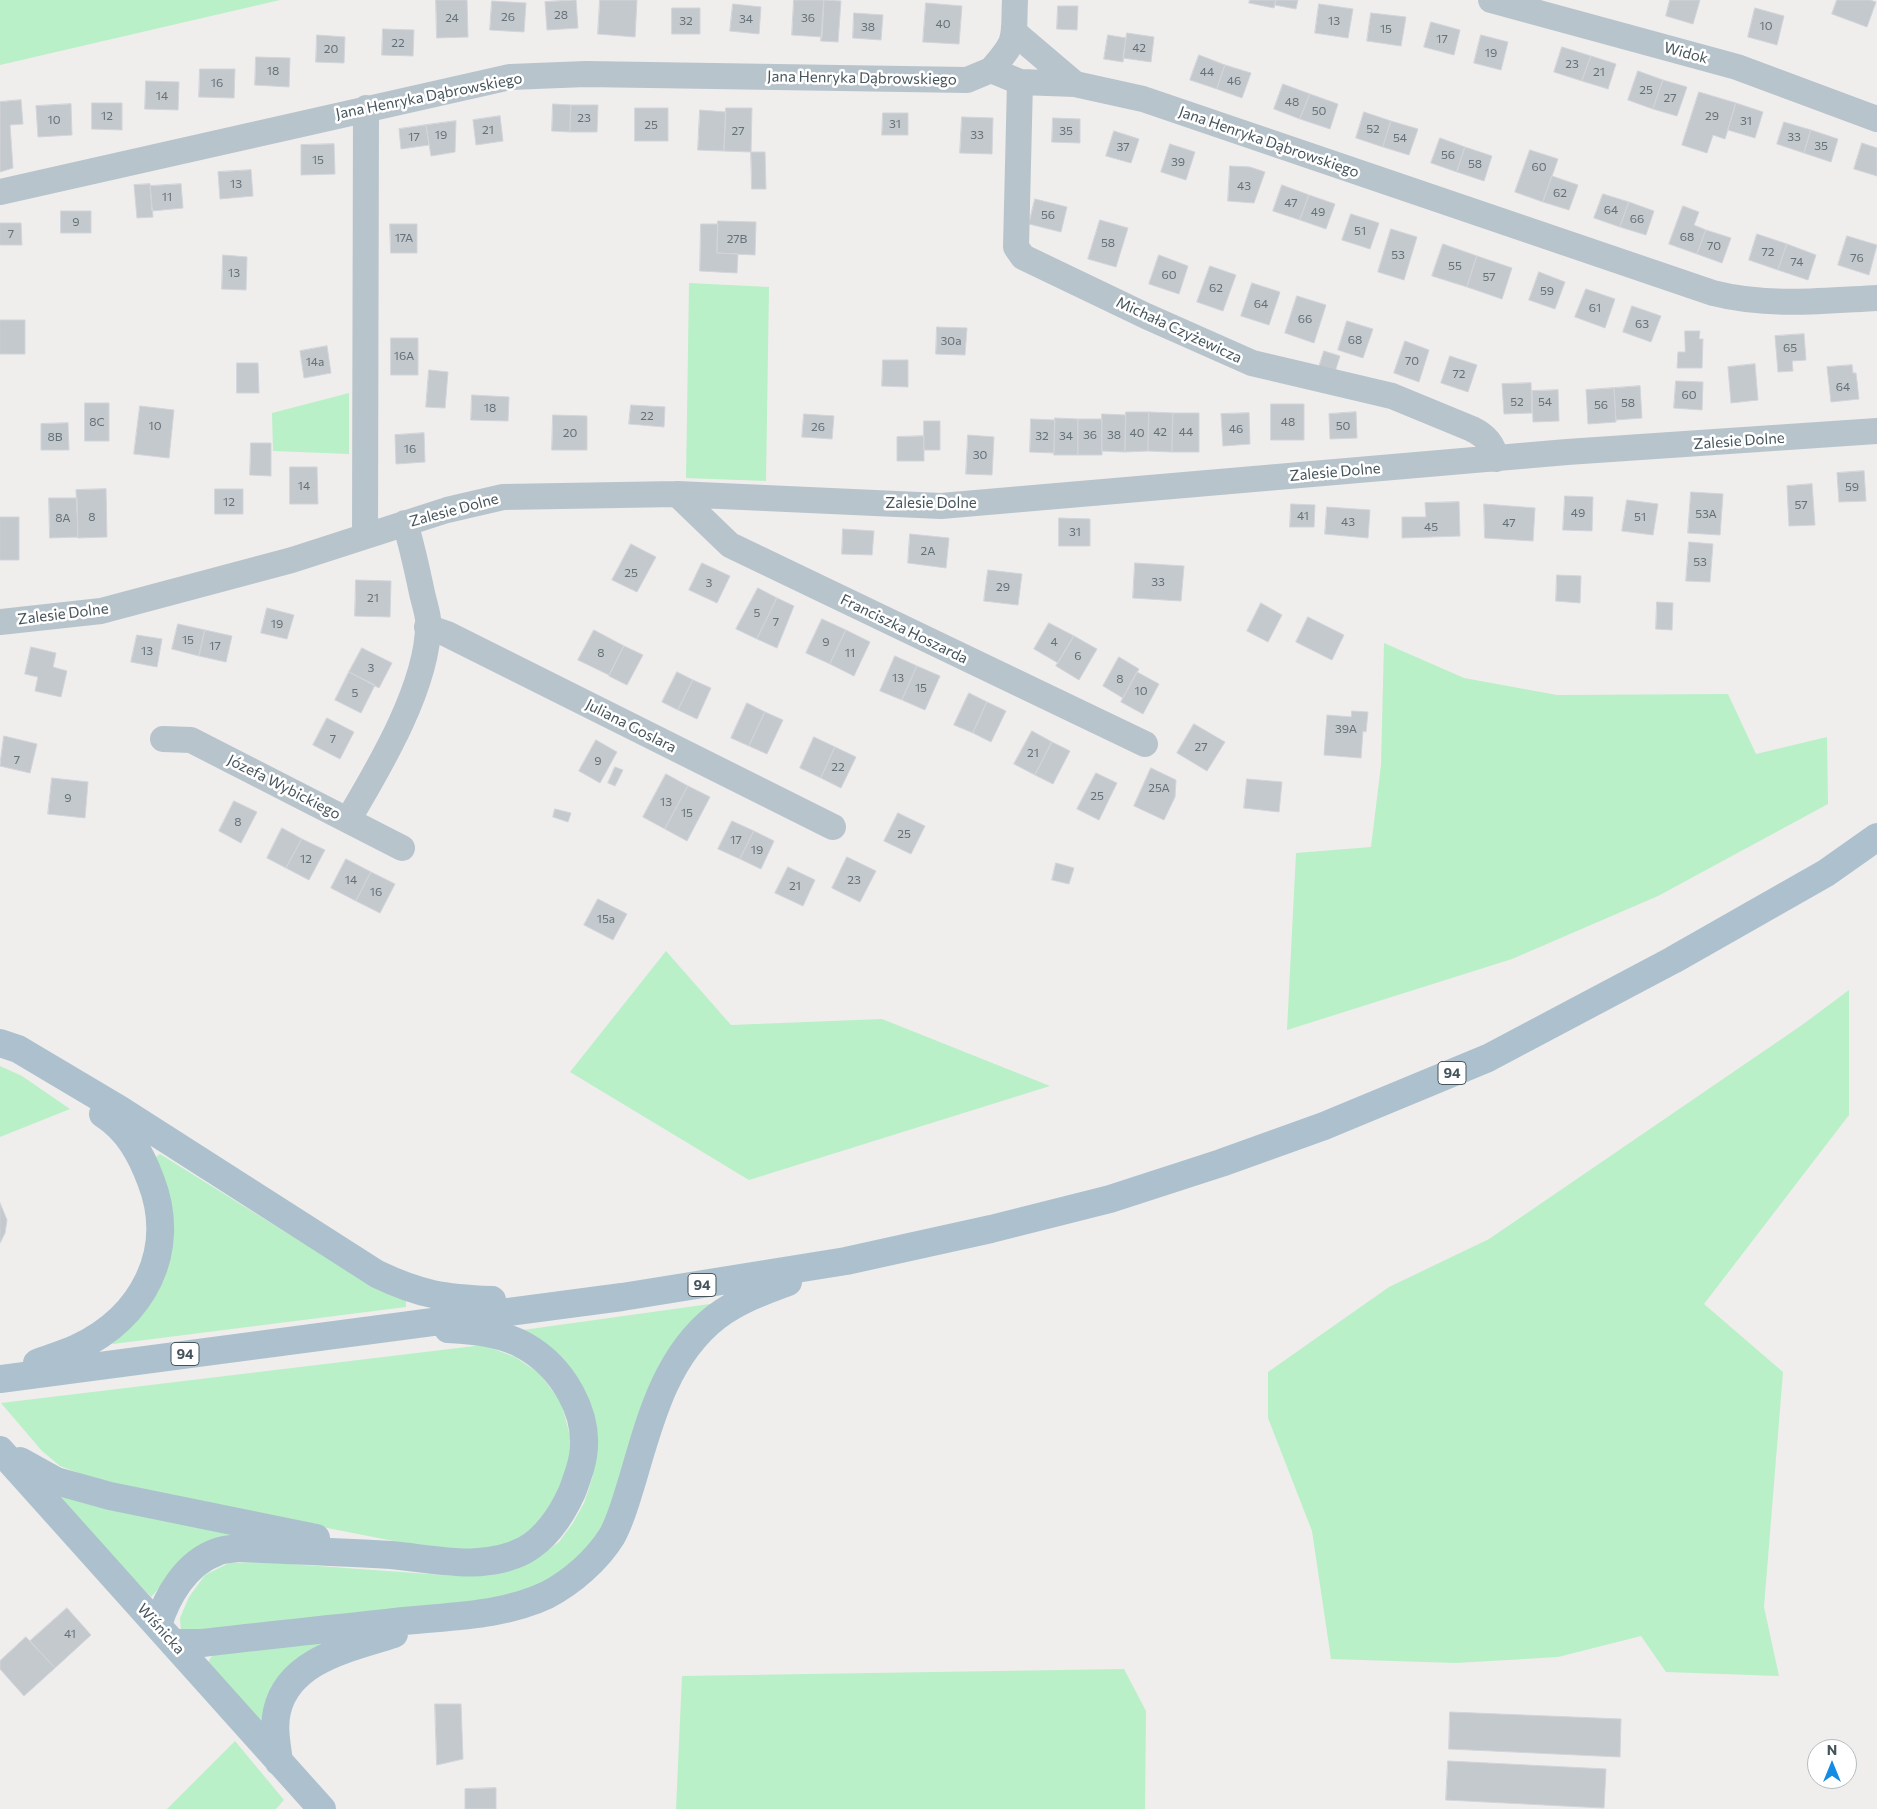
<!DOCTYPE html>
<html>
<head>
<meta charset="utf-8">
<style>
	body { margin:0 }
	#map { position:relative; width:1877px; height:1809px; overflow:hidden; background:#f0eded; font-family:Commissioner,sans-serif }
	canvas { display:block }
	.north { position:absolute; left:1807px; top:1739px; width:50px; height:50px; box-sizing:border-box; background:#fff; border:1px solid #b5bbbd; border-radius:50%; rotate:0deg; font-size:14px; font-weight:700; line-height:20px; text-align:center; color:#45545b }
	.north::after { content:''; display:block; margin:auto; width:18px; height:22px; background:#148ce3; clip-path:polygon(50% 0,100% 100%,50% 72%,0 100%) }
</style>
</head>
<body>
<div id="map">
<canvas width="1877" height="1809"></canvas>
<div class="north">N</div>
</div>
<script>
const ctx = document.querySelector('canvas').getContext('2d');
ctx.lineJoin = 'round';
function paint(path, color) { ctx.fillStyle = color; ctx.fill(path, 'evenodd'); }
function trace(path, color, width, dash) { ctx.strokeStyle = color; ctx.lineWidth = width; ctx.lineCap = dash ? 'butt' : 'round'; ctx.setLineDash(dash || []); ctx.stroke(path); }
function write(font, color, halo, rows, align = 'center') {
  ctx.font = font + ' Commissioner,sans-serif'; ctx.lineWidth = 5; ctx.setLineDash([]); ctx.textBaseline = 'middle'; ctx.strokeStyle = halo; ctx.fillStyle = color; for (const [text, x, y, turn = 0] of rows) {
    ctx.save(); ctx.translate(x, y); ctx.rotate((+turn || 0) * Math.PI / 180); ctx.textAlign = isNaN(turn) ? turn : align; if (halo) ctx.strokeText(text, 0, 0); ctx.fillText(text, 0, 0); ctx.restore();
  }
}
paint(new Path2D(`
	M0,0H280L0,65Z
	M689,283L769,287L766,481L686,478Z
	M349,393V454L273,451L272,413Z
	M1384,643L1464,678L1557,695L1728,694L1756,754L1827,737L1828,804L1658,896L1512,959L1287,1030L1296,853L1371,847L1381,765Z
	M666,951L731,1025L882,1019L1050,1086L749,1180L570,1072Z
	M1849,990V1115L1704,1304L1783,1372L1764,1607L1779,1676L1666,1672L1641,1636L1558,1657L1456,1663L1331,1659L1312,1531L1268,1418V1372L1389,1287L1489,1239L1802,1025Z
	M0,1066L22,1076L70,1109L0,1137Z
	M160,1154L369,1284L406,1300V1307L113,1344L110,1340L138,1319L155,1295L153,1159Z
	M717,1303L608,1520C590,1545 571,1572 542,1585C530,1590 517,1594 505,1598L208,1633L181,1631L180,1618L189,1597L205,1575L229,1563L262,1562L457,1576L532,1562L559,1542L573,1523L584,1503L592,1479L597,1451L523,1330Z
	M483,1345L515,1357L539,1373L561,1402L573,1447L571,1476L539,1530L496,1552L429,1548L175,1498L87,1476L60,1466L42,1451L1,1403Z
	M57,1496L320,1546L187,1557L151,1597Z
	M379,1633L330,1644L266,1729L208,1662L215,1651Z
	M1124,1669L1146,1711L1145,1809H676L682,1676Z
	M235,1741L284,1800L276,1809H167Z`), '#b9f0c7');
const building = new Path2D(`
	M436,0H467L468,37L437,38Z
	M576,0L578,28L547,30L545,2Z
	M600,0H637L635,37L598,34Z
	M794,0H824L822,37L792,35Z
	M824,0L841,1L838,42L821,41Z
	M1250,0H1276L1274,8L1249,3Z
	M1276,0H1298L1296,9L1275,5Z
	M1670,0H1700L1693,24L1666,16Z
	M1837,0H1870L1876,2L1867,27L1832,14Z
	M492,1L526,3L524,32L490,30Z
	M926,3L962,6L959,44L923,42Z
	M733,4L761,7L759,34L730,31Z
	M1319,4L1353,9L1348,38L1315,33Z
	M1058,6H1078L1077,30L1057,29Z
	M672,8H700V34H672Z
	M1755,8L1784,16L1777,45L1748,37Z
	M854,13L883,15L881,40L853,38Z
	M1371,13L1406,17L1401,46L1367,41Z
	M1431,22L1460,30L1454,55L1424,47Z
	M383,29L414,30L413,56L382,55Z
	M1127,33L1154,37L1151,62L1123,58Z
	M317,35L345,37L344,63L316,62Z
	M1108,35L1126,38L1123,62L1104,59Z
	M1481,35L1508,42L1501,70L1474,63Z
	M1562,47L1591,56L1582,81L1554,72Z
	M1199,55L1225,65L1217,89L1190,80Z
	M1591,56L1616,64L1608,89L1582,81Z
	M256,57L290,58L289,87L255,85Z
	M1225,65L1251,73L1242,98L1217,89Z
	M200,69H235L234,98L199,97Z
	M1638,71L1663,80L1653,109L1628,100Z
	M1663,80L1687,87L1677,116L1653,109Z
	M146,81L179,82L178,110L145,109Z
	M1283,84L1310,94L1300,119L1274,109Z
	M1699,92L1736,103L1725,139L1713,135L1707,153L1682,145Z
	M1310,94L1338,104L1330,129L1300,119Z
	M21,100L23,124L10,125L13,168L0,172V102Z
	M92,103H122V130L92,129Z
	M1736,103L1763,112L1755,138L1728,130Z
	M71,104L72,135L38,137L36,106Z
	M553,104L571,105L570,132L552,131Z
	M571,105H598L597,132H570Z
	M635,108H668V141H635Z
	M726,108H752L751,152L724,151Z
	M700,110L726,112L724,151L698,150Z
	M1364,112L1391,121L1383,147L1356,138Z
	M883,113H908V135H882Z
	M500,116L503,141L476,145L473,120Z
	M962,117L993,118L992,154L960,153Z
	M1053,118L1080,119V143L1052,142Z
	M456,121L455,152L431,156L426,125Z
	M1391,121L1418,129L1409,155L1383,147Z
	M1784,122L1811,130L1804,153L1777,144Z
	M426,125L429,145L401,149L399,129Z
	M1811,130L1838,139L1831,162L1804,153Z
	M1114,131L1139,139L1131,163L1106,156Z
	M1440,138L1465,147L1457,172L1431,163Z
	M1862,143L1877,148V176L1854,169Z
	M334,144L335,174L301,175V145Z
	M1170,144L1195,152L1186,180L1161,172Z
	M1465,147L1492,156L1484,181L1457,172Z
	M1530,150L1558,159L1543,202L1515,192Z
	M751,152H765L766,189H752Z
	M1230,166L1250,167L1265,172L1254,203L1228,201Z
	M251,170L253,196L220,199L218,172Z
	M1552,176L1578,185L1569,210L1543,202Z
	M150,184L153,217L137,218L134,185Z
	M181,184L183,208L152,211L150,186Z
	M1282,185L1309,195L1300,220L1273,211Z
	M1603,194L1629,202L1620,227L1594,218Z
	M1309,195L1335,204L1326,229L1300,220Z
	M1035,199L1067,207L1061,232L1029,224Z
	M1629,202L1654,211L1646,235L1620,227Z
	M1683,206L1699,212L1694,225L1706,230L1697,254L1669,244Z
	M61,211H91V233H61Z
	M1351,214L1379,223L1370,249L1342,240Z
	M1100,220L1128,228L1116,267L1088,259Z
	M718,221L756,222L755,255L717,253Z
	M0,223H21L22,245H0Z
	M390,224H417V253H391Z
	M701,224H718L717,253L738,254L737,273L700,271Z
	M1391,229L1417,237L1404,280L1378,272Z
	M1706,230L1731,238L1722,263L1697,254Z
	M1757,234L1787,244L1778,270L1749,260Z
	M1847,236L1877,245L1869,275L1838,265Z
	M1443,244L1477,256L1467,287L1432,276Z
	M1787,244L1816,255L1808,280L1778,270Z
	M223,255L247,257L246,290L222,289Z
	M1159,255L1188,266L1179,294L1149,284Z
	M1477,256L1512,268L1502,299L1467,287Z
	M1210,266L1236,275L1223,311L1197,302Z
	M1539,272L1565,282L1555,309L1529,300Z
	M1252,283L1280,292L1269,325L1241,316Z
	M1586,289L1615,299L1605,328L1575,317Z
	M1297,296L1326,305L1314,343L1285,333Z
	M1632,306L1661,316L1651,342L1623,332Z
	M0,320H25V354H0Z
	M1347,321L1373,329L1363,358L1338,350Z
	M937,327L967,328L965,355L936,354Z
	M1685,331H1700L1699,339H1703L1702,368H1677L1678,352H1685Z
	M1804,334L1806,360L1792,361L1793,371L1778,372L1775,336Z
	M391,338H418V375H391Z
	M1405,341L1429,350L1419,382L1394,373Z
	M327,346L331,373L304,378L300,351Z
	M1324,351L1340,356L1334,375L1318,370Z
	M1450,356L1477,365L1468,392L1441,383Z
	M883,360H908V387L882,386Z
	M237,363H258L259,393H237Z
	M1755,364L1758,400L1731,403L1728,367Z
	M1852,365L1853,373H1856L1859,399L1831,402L1827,367Z
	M429,370L448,372L445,408L426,407Z
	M1676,381L1703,382L1702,410L1674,408Z
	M1531,383L1532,413L1504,414L1502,384Z
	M1640,386L1642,418L1616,420L1614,388Z
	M1614,388L1616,422L1588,424L1586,390Z
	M1558,390L1559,421L1533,422L1532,391Z
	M472,395L509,397L508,421L471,420Z
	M85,403H109V441H85Z
	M1271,404H1304V440H1271Z
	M631,405L665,407L664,427L629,424Z
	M140,406L174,410L169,458L134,454Z
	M1126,412H1149L1148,451L1125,452Z
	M1149,412L1173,413L1172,452L1148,451Z
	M1356,412L1357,438L1330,439L1329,414Z
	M1173,413H1199V452H1172Z
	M1249,413L1250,444L1223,446L1221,414Z
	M804,414L834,416L832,439L802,437Z
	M1102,414L1126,415L1125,452L1102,451Z
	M553,415L587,416V450H552Z
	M1055,418L1078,419V455H1054Z
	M1031,419L1055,420L1054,453L1030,452Z
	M1078,419H1102V455H1078Z
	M924,421H940V450H924Z
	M68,423L69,450H41V424Z
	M424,433L425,462L396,464L395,435Z
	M968,435L994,437L992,475L966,474Z
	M924,436V461H897V437Z
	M251,443H271V476L250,475Z
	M290,467H317L318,504H290Z
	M1864,471L1866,501L1839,502L1837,473Z
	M1812,484L1815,525L1789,526L1787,486Z
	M106,489L107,537L78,538L76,490Z
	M215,489H243V514H215Z
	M1691,492L1723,494L1720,535L1688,533Z
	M1565,496L1593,497L1592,531L1563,530Z
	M49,498H77L78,537L50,538Z
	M1627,500L1658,504L1653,535L1622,531Z
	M1459,502L1460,536L1402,538V517H1426L1425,503Z
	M1291,504L1315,505L1314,527H1290Z
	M1484,504L1535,508L1533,541L1485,538Z
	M1327,507L1370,510L1368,538L1325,534Z
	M0,517H19V560H0Z
	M1059,518L1090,519V546H1059Z
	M843,529L874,531L872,555L842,554Z
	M910,534L949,538L946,568L908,563Z
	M1689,542L1713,544L1710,582L1686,581Z
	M631,544L656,557L637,592L612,580Z
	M702,563L730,576L717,603L689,590Z
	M1135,563L1184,566L1181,601L1133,598Z
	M988,570L1022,574L1018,605L984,601Z
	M1557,575L1581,576L1580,603L1556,601Z
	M356,580L391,581L390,617L355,616Z
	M758,588L777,598L757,639L736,629Z
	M777,598L794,606L777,648L757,639Z
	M1657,602L1673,603L1672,630L1656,629Z
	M1261,603L1282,615L1268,642L1247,631Z
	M267,608L294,615L287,639L261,633Z
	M1308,617L1344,635L1332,660L1296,642Z
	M822,619L846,630L830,664L806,653Z
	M1049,623L1074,636L1058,663L1034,649Z
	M178,624L205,630L199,656L172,649Z
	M205,630L232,636L226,662L199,656Z
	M594,630L624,646L609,675L578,660Z
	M846,630L870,642L854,676L830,664Z
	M137,635L162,639L157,667L131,662Z
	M1074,636L1097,649L1079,680L1056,666Z
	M624,646L643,655L627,685L609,676Z
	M31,647L56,653L53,667L67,671L61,697L35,691L38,677L25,674Z
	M362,648L392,663L379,688L349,672Z
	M895,656L917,666L902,700L880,691Z
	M1119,657L1139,669L1123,698L1103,686Z
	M917,666L940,676L925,710L902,700Z
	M349,672L375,685L361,713L335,700Z
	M677,672L693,680L678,710L662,702Z
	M1137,672L1159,684L1143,714L1121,702Z
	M693,680L711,688L697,719L678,710Z
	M969,693L987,702L973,733L954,725Z
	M987,702L1006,711L991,742L973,733Z
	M747,703L765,712L749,746L731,738Z
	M1352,711L1368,712L1366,732L1363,731L1361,758L1324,755L1327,715L1351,717Z
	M765,712L783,720L767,754L749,746Z
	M327,718L354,732L340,759L313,745Z
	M1194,724L1225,742L1207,771L1177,753Z
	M1032,731L1052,742L1035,775L1014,764Z
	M4,736L37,744L30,773L0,766Z
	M814,737L835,747L821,778L800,768Z
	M596,740L617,752L600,783L579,771Z
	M1052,742L1070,751L1053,784L1035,775Z
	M835,747L856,757L841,788L821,778Z
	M615,767L623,770L615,786L608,783Z
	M1151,768L1176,780L1175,797L1164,820L1134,806Z
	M1096,773L1117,783L1099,820L1077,809Z
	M666,774L688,786L665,829L643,817Z
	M52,778L88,782L85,818L48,814Z
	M1247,779L1282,782L1279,812L1244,808Z
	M688,786L710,797L687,841L665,829Z
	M234,801L257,812L241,843L219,831Z
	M555,809L571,813L568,822L553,817Z
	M898,813L925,826L911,854L884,841Z
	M732,821L754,831L740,859L718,849Z
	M282,828L302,839L286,868L267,858Z
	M754,831L774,841L761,869L740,859Z
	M302,839L325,850L309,880L286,868Z
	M847,857L876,871L860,902L832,888Z
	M346,859L371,872L356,901L331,888Z
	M1056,863L1074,868L1069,884L1052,880Z
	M788,867L815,880L803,906L775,893Z
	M371,872L395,884L380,913L356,901Z
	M598,899L627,914L613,940L584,925Z
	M0,1203L7,1220L5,1233L0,1243Z
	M67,1608L91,1635L55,1668L30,1641Z
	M26,1637L55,1668L24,1696L0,1669V1661Z
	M435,1704H461L463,1759L437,1765Z
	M1450,1712L1621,1719L1620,1757L1449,1749Z
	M1448,1761L1606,1769L1604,1808L1446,1800Z
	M496,1788V1809H465V1789Z`);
paint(building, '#c4c9cd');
trace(building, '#d1d4d9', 1);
trace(new Path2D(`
	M1491,0L1737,67L1877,119
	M1015,33L1075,84
	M991,70C1019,38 1013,40 1015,0
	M1020,82L1016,247L1023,257L1146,316L1252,363L1392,396L1472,429C1486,436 1493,444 1496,459
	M0,192L510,77L586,74L967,80L991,70L1020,82L1075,84L1143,99L1713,293C1768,307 1821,301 1877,298
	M677,494L730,545L1145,744
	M365,535L366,108
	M0,622L101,611L292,560L447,510L503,497L677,494L941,506L1567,452L1877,431
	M427,627L447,634L833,827
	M163,739L191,740L402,848
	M348,820C379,768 431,681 428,619C427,611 424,602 422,593C417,569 412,546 405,523`), '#b8c4cb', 26);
trace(new Path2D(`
	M0,1043L18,1049L119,1109L377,1274C421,1295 444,1298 492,1300
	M37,1363C50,1358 64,1354 77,1348C143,1317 178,1251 151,1181C141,1154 128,1130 103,1114
	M0,1379L622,1297L846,1261L991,1229L1110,1199L1221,1163L1324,1126L1488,1058L1673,960L1826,873L1877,837
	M0,1450L322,1809
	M20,1461L56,1481L110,1496L316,1538
	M158,1625C167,1596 186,1563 217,1552C224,1549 233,1549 240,1548C290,1550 341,1552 391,1555C435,1559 483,1572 525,1550C546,1538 562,1514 572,1492C576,1481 581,1469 583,1456C590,1413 562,1367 525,1346C503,1333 473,1330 448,1329
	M173,1643H202C269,1635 337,1628 404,1621C452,1616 503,1616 547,1595C572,1582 597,1560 612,1536C622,1518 627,1497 633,1478C650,1420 666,1356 716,1317C737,1301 763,1291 788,1282
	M279,1762C277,1745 273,1728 277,1711C289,1659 351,1648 394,1634`), '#acc1cd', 28);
write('12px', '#657178', null, [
	["28",561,15],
	["26",508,17],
	["24",452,18],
	["36",808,18],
	["34",746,19],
	["32",686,21],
	["13",1334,21],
	["40",943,24],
	["10",1766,26],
	["38",868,27],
	["15",1386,29],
	["17",1442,39],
	["22",398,43],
	["42",1139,48],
	["20",331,49],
	["19",1491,53],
	["23",1572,64],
	["18",273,71],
	["44",1207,72],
	["21",1599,72],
	["46",1234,81],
	["16",217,83],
	["25",1646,90],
	["14",162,96],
	["27",1670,98],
	["48",1292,102],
	["50",1319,111],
	["12",107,116],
	["29",1712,116],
	["23",584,118],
	["10",54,120],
	["31",1746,121],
	["31",895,124],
	["25",651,125],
	["52",1373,129],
	["21",488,130],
	["27",738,131],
	["35",1066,131],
	["19",441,135],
	["33",977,135],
	["17",414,137],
	["33",1794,137],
	["54",1400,138],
	["35",1821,146],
	["37",1123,147],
	["56",1448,155],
	["15",318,160],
	["39",1178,162],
	["58",1475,164],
	["60",1539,167],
	["13",236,184],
	["43",1244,186],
	["62",1560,193],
	["11",167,197],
	["47",1291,203],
	["64",1611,210],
	["49",1318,212],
	["56",1048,215],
	["66",1637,219],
	["9",76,222],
	["51",1360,231],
	["7",11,234],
	["68",1687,237],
	["17A",404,238],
	["27B",737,239],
	["58",1108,243],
	["70",1714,246],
	["72",1768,252],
	["53",1398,255],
	["76",1857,258],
	["74",1797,262],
	["55",1455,266],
	["13",234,273],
	["60",1169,275],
	["57",1489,277],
	["62",1216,288],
	["59",1547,291],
	["64",1261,304],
	["61",1595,308],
	["66",1305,319],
	["63",1642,324],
	["68",1355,340],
	["30a",951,341],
	["65",1790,348],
	["16A",404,356],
	["70",1412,361],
	["14a",315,362],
	["72",1459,374],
	["64",1843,387],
	["60",1689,395],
	["52",1517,402],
	["54",1545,402],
	["58",1628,403],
	["56",1601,405],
	["18",490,408],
	["22",647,416],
	["8C",97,422],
	["48",1288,422],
	["10",155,426],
	["50",1343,426],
	["26",818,427],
	["46",1236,429],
	["42",1160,432],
	["44",1186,432],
	["20",570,433],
	["40",1137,433],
	["36",1090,435],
	["38",1114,435],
	["32",1042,436],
	["34",1066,436],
	["8B",55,437],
	["16",410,449],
	["30",980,455],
	["14",304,486],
	["59",1852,487],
	["12",229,502],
	["57",1801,505],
	["49",1578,513],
	["53A",1706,514],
	["41",1303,516],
	["8",92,517],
	["51",1640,517],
	["8A",63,518],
	["43",1348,522],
	["47",1509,523],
	["45",1431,527],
	["31",1075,532],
	["2A",928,551],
	["53",1700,562],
	["25",631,573],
	["33",1158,582],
	["3",709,583],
	["29",1003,587],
	["21",373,598],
	["5",757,613],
	["7",776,622],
	["19",277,624],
	["15",188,640],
	["9",826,642],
	["4",1054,642],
	["17",215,646],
	["13",147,651],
	["8",601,653],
	["11",850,653],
	["6",1078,656],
	["3",371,668],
	["13",898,678],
	["8",1120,679],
	["15",921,688],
	["10",1141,691],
	["5",355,693],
	["39A",1346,729],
	["7",333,739],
	["27",1201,747],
	["21",1033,753],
	["7",17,760],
	["9",598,761],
	["22",838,767],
	["25A",1159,788],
	["25",1097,796],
	["9",68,798],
	["13",666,802],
	["15",687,813],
	["8",238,822],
	["25",904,834],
	["17",736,840],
	["19",757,850],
	["12",306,859],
	["14",351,880],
	["23",854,880],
	["21",795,886],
	["16",376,892],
	["15a",606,919],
	["41",70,1634]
]);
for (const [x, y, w] of [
	[1452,1073,28],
	[702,1285,28],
	[185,1354,28]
]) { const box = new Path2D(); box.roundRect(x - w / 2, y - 11.5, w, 23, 4); ctx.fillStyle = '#fff'; ctx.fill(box); trace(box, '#45545b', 1); }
write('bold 14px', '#45545b', null, [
	["94",1452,1073],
	["94",702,1285],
	["94",185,1354]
]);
write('15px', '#45545b', '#fff', [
	["Widok",1686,53,15],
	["Jana Henryka Dąbrowskiego",862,78,1],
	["Jana Henryka Dąbrowskiego",429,96,-11],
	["Jana Henryka Dąbrowskiego",1269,142,19],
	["Michała Czyżewicza",1179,330,25],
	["Zalesie Dolne",1739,441,-4],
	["Zalesie Dolne",1335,472,-5],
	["Zalesie Dolne",931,503],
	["Zalesie Dolne",454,510,-15],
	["Zalesie Dolne",63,614,-7],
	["Franciszka Hoszarda",904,629,26],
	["Juliana Goslara",631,726,27],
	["Józefa Wybickiego",284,787,27],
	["Wiśnicka",161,1629,48]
]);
</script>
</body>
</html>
